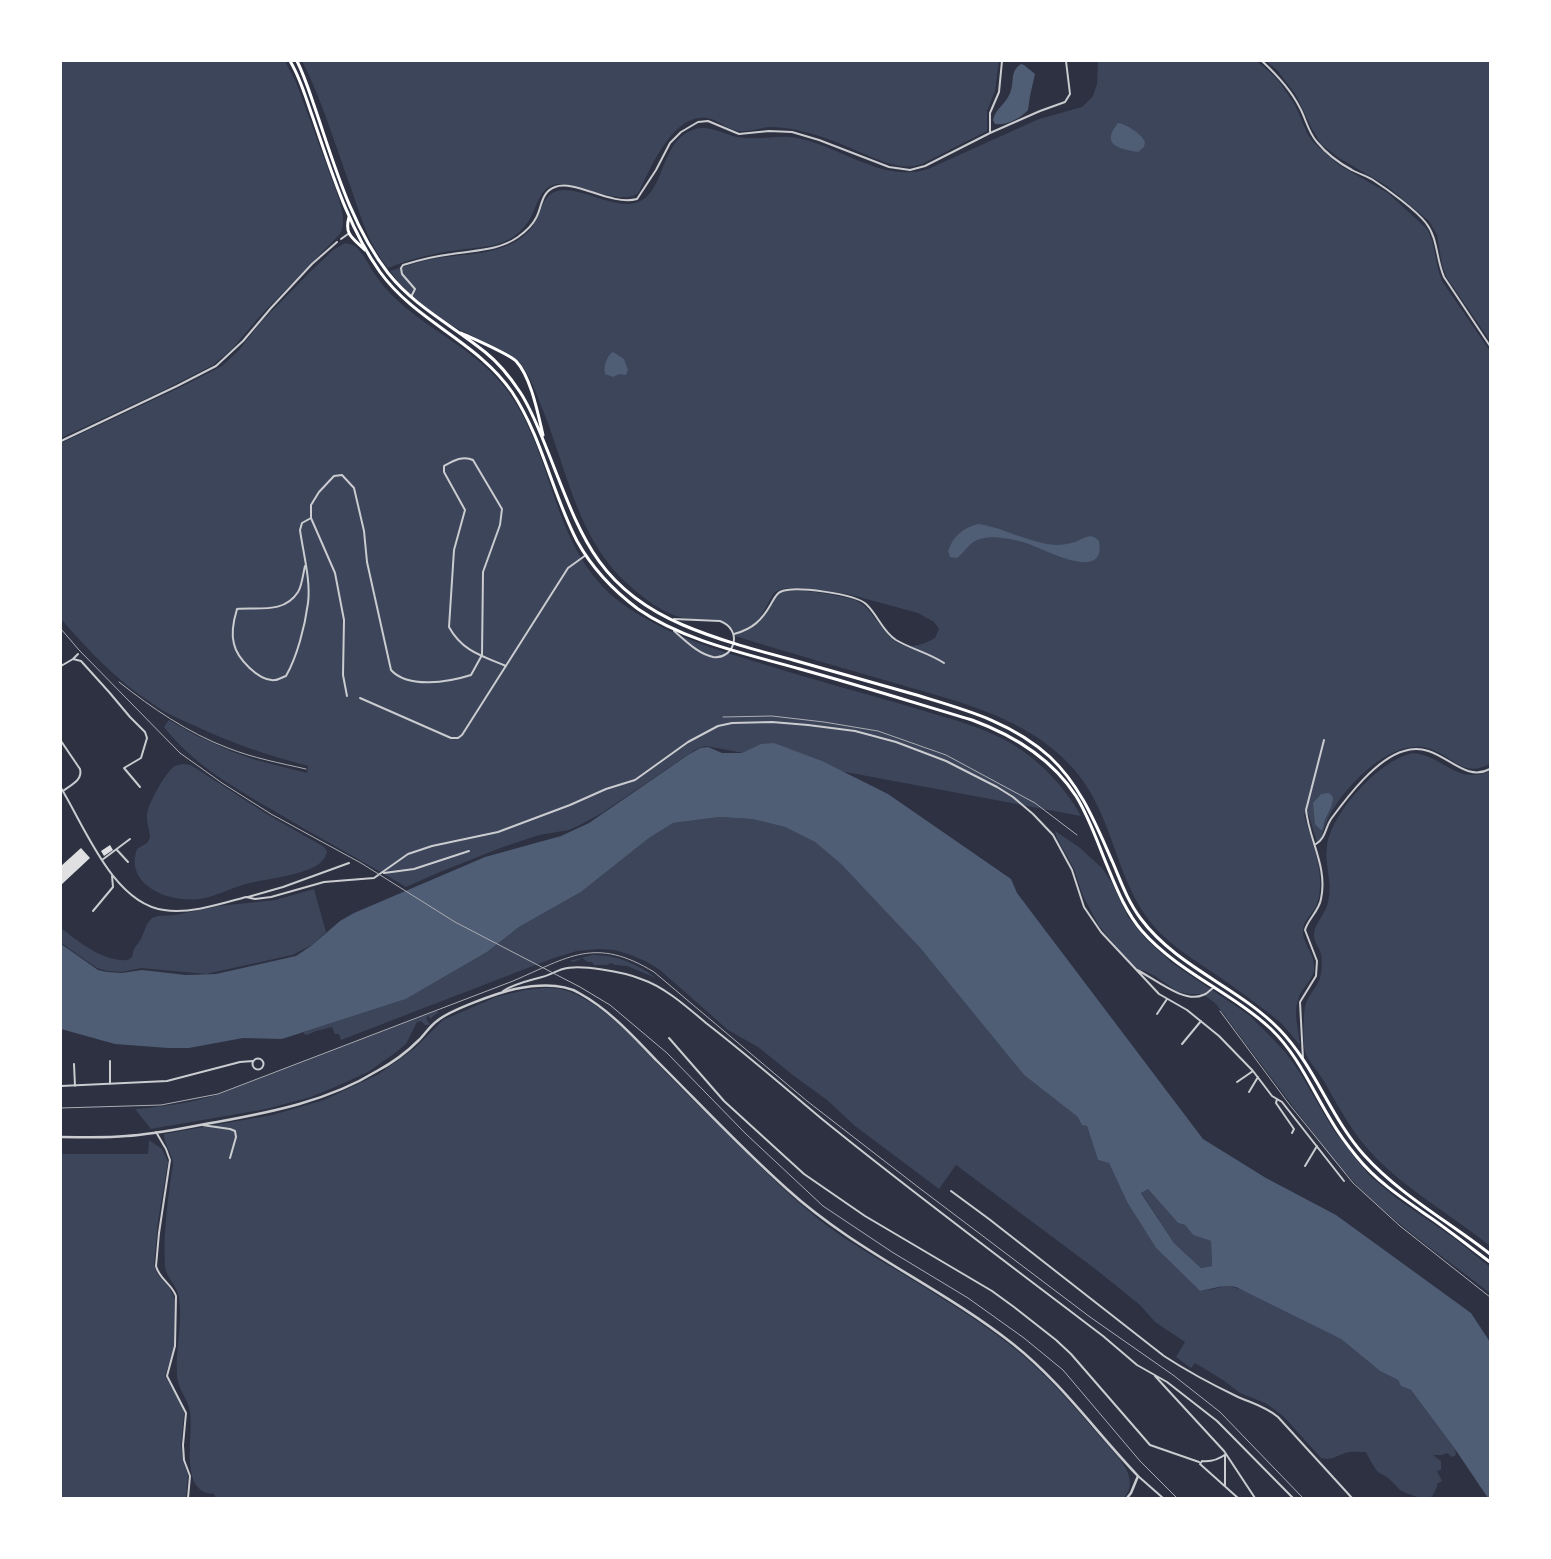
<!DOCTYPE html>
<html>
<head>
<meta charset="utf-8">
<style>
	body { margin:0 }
	#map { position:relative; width:1551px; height:1559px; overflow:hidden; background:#2d3142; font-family:Quicksand,sans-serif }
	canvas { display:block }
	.frame { position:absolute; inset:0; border:62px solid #fff; pointer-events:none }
</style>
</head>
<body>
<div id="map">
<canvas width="1551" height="1559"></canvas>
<div class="frame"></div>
</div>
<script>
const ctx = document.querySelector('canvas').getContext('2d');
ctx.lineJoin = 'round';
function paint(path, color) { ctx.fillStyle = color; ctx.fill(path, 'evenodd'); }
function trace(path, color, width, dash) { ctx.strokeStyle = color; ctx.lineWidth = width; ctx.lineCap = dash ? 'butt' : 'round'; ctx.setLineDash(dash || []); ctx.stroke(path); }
paint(new Path2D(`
	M61,61H285L296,82L339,199C342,210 346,223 340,234L261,315L232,349L213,365L160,392L61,438Z
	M302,61H999L995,91L987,111V131L922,164C904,170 889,164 871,157C840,143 804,127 769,127C759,128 749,132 739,131C728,130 719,120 707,118C673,113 651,167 639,192C625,208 578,182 558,184C540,186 538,204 531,217C527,225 520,232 513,237C497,248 477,247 458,250C434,253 410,259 388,268C369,245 361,218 352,191C336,148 323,102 302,61Z
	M1098,61H1257L1273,75L1281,84L1295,105L1308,135L1314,143L1339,165L1388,193L1427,229C1436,245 1435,264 1442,281L1490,351V764C1462,779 1452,754 1427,748C1389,738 1341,790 1327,821C1324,827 1323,833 1321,839L1317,842L1308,813L1304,814C1311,841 1327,875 1317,904C1314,913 1303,920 1303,930C1302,944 1316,954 1314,970C1312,982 1301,988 1298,1000C1293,1013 1299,1031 1300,1045L1282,1024L1270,1014C1252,1000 1234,987 1215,974C1190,957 1163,941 1146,916C1110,864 1113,804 1062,757C1017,715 956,701 898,684C844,668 789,653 735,636V634C754,630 763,621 772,604C774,600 776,595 781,592C792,587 839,595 852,599C884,609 884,667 935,638L939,629L934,622L918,613L848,594L805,588H787L779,590L774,593L758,621L751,627L735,633C724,611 698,623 679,617C662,612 645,599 631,587C579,543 568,474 544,413C537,396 531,376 519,362C511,352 479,340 466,333C438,319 409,297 390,271C406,266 421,261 438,258C464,254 494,255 518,240C524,236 530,231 534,224C541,214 542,195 557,191C579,185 615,211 638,202C667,192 659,133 701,128C715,127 725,135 738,137C758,141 778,134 798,138C842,147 882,183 928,169L1039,119L1082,107L1093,96L1097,84Z
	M1266,61H1490V341L1447,278L1442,265L1437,235L1429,221L1387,186L1339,158L1321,144L1311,127L1296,95L1277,70Z
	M345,243C350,244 355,245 358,249C364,255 368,263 372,270C379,281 387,291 397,300C435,335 485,354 513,399C556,465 553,550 620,602C662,633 710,648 760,663C813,680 868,694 921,710C952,719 986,728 1014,745C1042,763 1065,787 1081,816L706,746L698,748L602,813L580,825L569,830L539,835L503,847L440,872L406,887C361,860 314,835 269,808C230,785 192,763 164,727L169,720L195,735L233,752L256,760L307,773L308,766C267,755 231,743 193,725C180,719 165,713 153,704C118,682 88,650 61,619V443L181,387L222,366L238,351L262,321L311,271L333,250Z
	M1413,753C1443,755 1457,786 1490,771V1246C1453,1216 1410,1192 1376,1158C1355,1137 1340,1110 1325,1083C1320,1074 1308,1061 1305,1052C1303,1044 1303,1010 1306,1003C1310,992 1319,986 1321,973C1322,967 1322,960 1321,954C1319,947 1313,941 1314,933C1315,923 1326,913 1328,902C1333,883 1324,865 1327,846C1331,813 1380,759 1413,753Z
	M183,764L190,765L197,769L265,813L324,847L327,851C326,858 322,862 316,866C297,876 271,878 250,883C232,887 216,897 199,899C169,903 124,885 137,849L147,843L150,838C150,830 146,823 147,814C148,804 166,771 175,766C177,765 180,765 183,764Z
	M719,817L752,819L785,827L815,842L841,864L921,949L1024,1075L1079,1117L1087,1126L1098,1160L1109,1163L1127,1202L1156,1248L1200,1291L1214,1289L1227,1285L1248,1292L1341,1339L1380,1371L1398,1380L1401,1386L1411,1390L1455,1449L1456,1455L1452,1457L1447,1453L1442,1455H1433L1441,1461V1470L1437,1471L1442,1481L1437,1484V1487C1435,1490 1434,1495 1431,1497C1426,1501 1403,1493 1399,1489C1395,1485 1392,1481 1388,1478C1385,1476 1381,1474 1378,1472C1375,1469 1367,1455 1366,1452C1360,1452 1351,1451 1345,1453C1335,1456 1333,1461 1321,1458L1284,1417L1274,1409L1265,1403L1240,1393L1223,1380L1195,1363L1191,1368L1176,1357L1185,1342L1155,1322L1140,1305L1094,1268L956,1165L939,1189L855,1126L827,1100L794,1076L758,1047L728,1030L660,970L647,962L631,955L615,950L599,949L577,951L551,959L341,1040L339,1034H335L332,1027L316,1031L307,1035L304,1034V1032L406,999L487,952L519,927L581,892L649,838L673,823Z
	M1055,831L1079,847L1102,868L1112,883L1128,917L1147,940L1172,963L1249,1015L1269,1035L1286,1053L1300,1073L1334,1131L1369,1175L1396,1198L1454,1238L1490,1267V1293C1450,1262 1408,1233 1371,1199C1357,1186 1344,1171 1331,1157L1216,1004L1203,994H1190L1178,992L1155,976L1145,971L1135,969L1099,926L1083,896L1074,869L1057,838Z
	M314,889L326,932L312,945L292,955L206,974L141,968L122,972L107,971L97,968L61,943V928C79,942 103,962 128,960L132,957L134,949L141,939L147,924L152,918L158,916L175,915L219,906L275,900Z
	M592,955C615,954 638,964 656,978L627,966L615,965L611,963L607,965H594L592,962H588L582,958L574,962L569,961Z
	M543,988C552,988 562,988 570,992C611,1008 643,1050 673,1080C691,1099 711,1117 730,1136C770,1176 809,1217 857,1246C908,1278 961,1307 1009,1344C1044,1371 1073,1405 1101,1438C1115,1454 1142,1477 1124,1498H216L214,1494C178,1493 194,1435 190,1412C188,1399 178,1390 177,1376C175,1350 183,1323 179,1297C177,1285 166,1278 165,1266C163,1232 168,1197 173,1164C172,1153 164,1145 164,1134L272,1115L324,1100L379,1074L415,1048L443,1020L496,997L525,990Z
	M436,1011L439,1012L432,1017L431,1019L428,1016L426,1018L430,1025H425L421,1021L417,1022L406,1044L395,1053L368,1072L335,1087L311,1097L266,1109L151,1129L135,1109C162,1107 190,1103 217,1095Z
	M149,1140L162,1149L168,1162L158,1221L154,1264L157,1274L169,1287L175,1299L174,1349L165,1376L182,1405L184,1413L181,1445L184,1464L188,1475L186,1498H61V1154H148Z
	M1148,1189L1178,1223L1185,1225L1193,1235L1211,1241L1212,1266L1201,1268L1174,1243L1141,1192Z`), '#3c4559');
paint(new Path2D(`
	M1021,64L1024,65L1035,74L1030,96L1028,110C1021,118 1006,126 995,124L993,120C995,109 1006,104 1010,93C1015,82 1009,72 1021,64Z
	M1118,123C1126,124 1142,134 1145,142L1144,147L1138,152C1119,149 1100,145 1118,123Z
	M613,352L624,359L628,370L626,375L619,374L613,377L605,374C603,367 607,355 613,352Z
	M978,524C1003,527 1028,543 1056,545C1062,545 1069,544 1075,542C1085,538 1090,532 1099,541C1107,586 1039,546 1023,542C1010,539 993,535 980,539C970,541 965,552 957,558L950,557L948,551C953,536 963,528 978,524Z
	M774,743L822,761L888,794L1011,879L1017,893L1203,1139L1266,1178L1336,1215L1471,1313L1490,1342V1498H1488L1455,1449L1411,1390L1401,1386L1398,1380L1380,1371L1341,1339L1236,1287C1223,1284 1213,1289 1200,1291L1156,1248L1127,1202L1109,1163L1098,1160L1087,1126L1082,1125L1078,1117L1024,1075L921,949L841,864L815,842L785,827L752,819L719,817L673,823L649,838L581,892L519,927L487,952L406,999L282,1039L243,1038L189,1048H168L115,1044L61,1029V944L98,970L107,972L122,973L142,970L186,975L216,974L296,956L311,946L340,921L354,913L485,857L561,836L589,823L688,755L700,748L708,747L722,753H742L761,744ZM1148,1189L1178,1223L1185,1225L1193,1235L1211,1241L1212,1266L1201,1268L1174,1243L1141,1193Z
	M1329,793L1333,797C1333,810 1324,815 1323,829L1321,830L1315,824L1313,803L1321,794Z`), '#4f5d75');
paint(new Path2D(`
	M110,845L113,850L104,856L101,851Z
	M81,848L90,858L61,885V866Z`), '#e0e0e3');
trace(new Path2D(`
	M1262,61C1276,74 1291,90 1300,108C1306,119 1308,132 1317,142C1326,153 1339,163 1352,170C1359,174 1367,176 1373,180C1387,189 1416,210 1426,223C1438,238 1436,259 1444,277L1490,346
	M990,133V113L999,92L1002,61
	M341,239L348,234
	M411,297L415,289L402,274L401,268L403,265C419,260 435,256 452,254C475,250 498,251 518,237C525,232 532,226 536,218C542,207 541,192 555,187C575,179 610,206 637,199L656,170L670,143L681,132L698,122L708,121L739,134L769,131L792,132L819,140L889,167L910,170L925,166L990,133L1040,111L1065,102L1070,94L1066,61
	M61,441L177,386L216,366L243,341L271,308L312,264L337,242
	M305,566C303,574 302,586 298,592C284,614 258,607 237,609C234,619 231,634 234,644C237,658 259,682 275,680C278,680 283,677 286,676C297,657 305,626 308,603C311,581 303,552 300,530L302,523L311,518
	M674,631C685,640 698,654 713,657C734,660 744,630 720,621L674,619
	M734,634C753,629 762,620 771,604C774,599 776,594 780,592C794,585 855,594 866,604C878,615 882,631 896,640C911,649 929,653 944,663
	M73,659L81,661L109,692L130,717L145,732L147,738L141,758L124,768L140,787
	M61,666L73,659L78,654
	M347,696L343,675L344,620L335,573L311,518V505L319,492L334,476L342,475L354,488L364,531L367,562L391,670C408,689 449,682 471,675L482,655L483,572L500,525L502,509L473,460C463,455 453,461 444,466V472L465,510L454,550L449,627C462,651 482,656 506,666
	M360,698L451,738H458L462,735L568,568L586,555
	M61,741L80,769C83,780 71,785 63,791
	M61,788C85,827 113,903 164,910C190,914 220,904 246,897L255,899L271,897L324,882L374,878L408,854L432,846L498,832L570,805L606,789L635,780L688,742L718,726L732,723L772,722L808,725L855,731L896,742L946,761L997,787L1013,797L1033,814L1053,835L1072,870L1084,907L1101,932L1159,994L1187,1010L1219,1036L1253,1071L1272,1096L1282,1102L1344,1181
	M1316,844C1326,838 1325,828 1331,819C1348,796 1376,759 1404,751C1440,739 1460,785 1490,769
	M117,850L128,862
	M102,860L130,839
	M384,873L414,869L469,851
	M248,897L283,887L349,863
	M93,911L113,887L112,876
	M1137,970C1154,978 1184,1004 1203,995C1207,994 1210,990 1213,988
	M503,991C516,983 528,981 542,977C550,975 556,971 563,969C580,964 624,972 641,979C665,987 687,1007 706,1023C746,1054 784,1087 822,1119C914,1194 1009,1264 1103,1336L1137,1365L1167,1382L1217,1421L1293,1498
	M1157,1014L1167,999
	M669,1038L724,1101L804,1174L865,1216L992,1291L1014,1307L1056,1340L1071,1354L1150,1445L1199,1462
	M1182,1044L1201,1021
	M252.5 1064a5.5 5.5 0 1 1 11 0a5.5 5.5 0 1 1-11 0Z
	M1303,1059L1300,1002L1316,976L1317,961L1305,930C1308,919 1319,911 1321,899C1328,867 1309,840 1306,810L1324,740
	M74,1064L75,1086
	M1237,1082L1253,1071
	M110,1084V1061
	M61,1086L167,1081L240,1062L253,1061
	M1249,1092L1258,1077
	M1277,1099L1276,1103L1294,1129L1292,1133
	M202,1125L230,1129L235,1131L236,1137L230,1158
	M156,1132L166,1149L170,1160L159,1233L156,1266C159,1279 172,1284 176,1296L175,1346L167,1376L186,1413L183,1445L184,1460L190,1476L188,1498
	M1305,1166L1317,1146
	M951,1191L989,1219L1164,1356C1187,1371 1211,1384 1236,1396C1251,1403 1265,1406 1278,1417L1352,1498
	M1155,1376L1224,1451L1226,1454C1218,1460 1211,1462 1202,1461L1200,1464L1238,1498
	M1226,1454L1255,1498
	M1225,1455V1486
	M1138,1476L1163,1498`), '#caccd0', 2);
trace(new Path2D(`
	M61,1137C83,1137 105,1138 126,1136C156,1134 187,1127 217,1122C272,1112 328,1101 377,1071C392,1063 407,1052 419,1040C425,1034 430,1026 437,1021C450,1010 497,993 515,989C535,985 560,982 579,993C610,1010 633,1036 657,1061C700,1104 742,1149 787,1189C855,1251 941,1287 1013,1344C1061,1382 1096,1432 1138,1476L1131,1493L1127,1498`), '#caccd0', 2.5);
trace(new Path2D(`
	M290,61C301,79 306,99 313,118C331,170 348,227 380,272C416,322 477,341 512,392C542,437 552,493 577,541C592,568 614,591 638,609C684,641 747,654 800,669C858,685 915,703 972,720C1013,735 1052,759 1076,796C1089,817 1097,841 1106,863C1116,887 1125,911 1142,931C1178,972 1231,992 1271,1029C1299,1056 1312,1090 1332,1122C1339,1134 1348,1146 1357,1157C1377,1182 1405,1200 1431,1218C1451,1232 1470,1247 1490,1262
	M297,61C305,77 310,94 316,111C335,167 352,227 388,273C415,307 452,325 485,352C499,363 510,377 520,392C533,412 541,435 550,457C581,536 598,589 683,625C718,640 756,650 793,660C833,671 873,683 913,694C962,709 1011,721 1050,757C1081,786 1096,825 1113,863C1121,882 1128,902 1141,919C1177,967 1238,987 1279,1029C1315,1066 1330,1117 1364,1155C1400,1195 1448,1221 1490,1254
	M349,217C344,235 353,238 365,250
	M461,333C472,338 509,354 516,361C531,377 538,414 543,435`), '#fff', 3);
trace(new Path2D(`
	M61,629L79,650L180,753L222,783L271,814L361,863L455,922L580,987L610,1005L667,1053L746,1134L823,1206L892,1252L968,1298L1024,1338L1063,1370L1140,1461L1177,1498
	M119,682C152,708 188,733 228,748C253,758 280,763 306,769
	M723,717L772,716L824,722L878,731L946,755L1035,803L1077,835
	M1220,1011L1289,1104L1353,1183L1400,1226L1490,1297
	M61,1108L161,1105L218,1094L513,981C569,957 595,936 654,972L807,1101L918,1187L1090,1317L1173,1375L1220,1412L1303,1498`), '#abadb3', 1);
</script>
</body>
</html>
